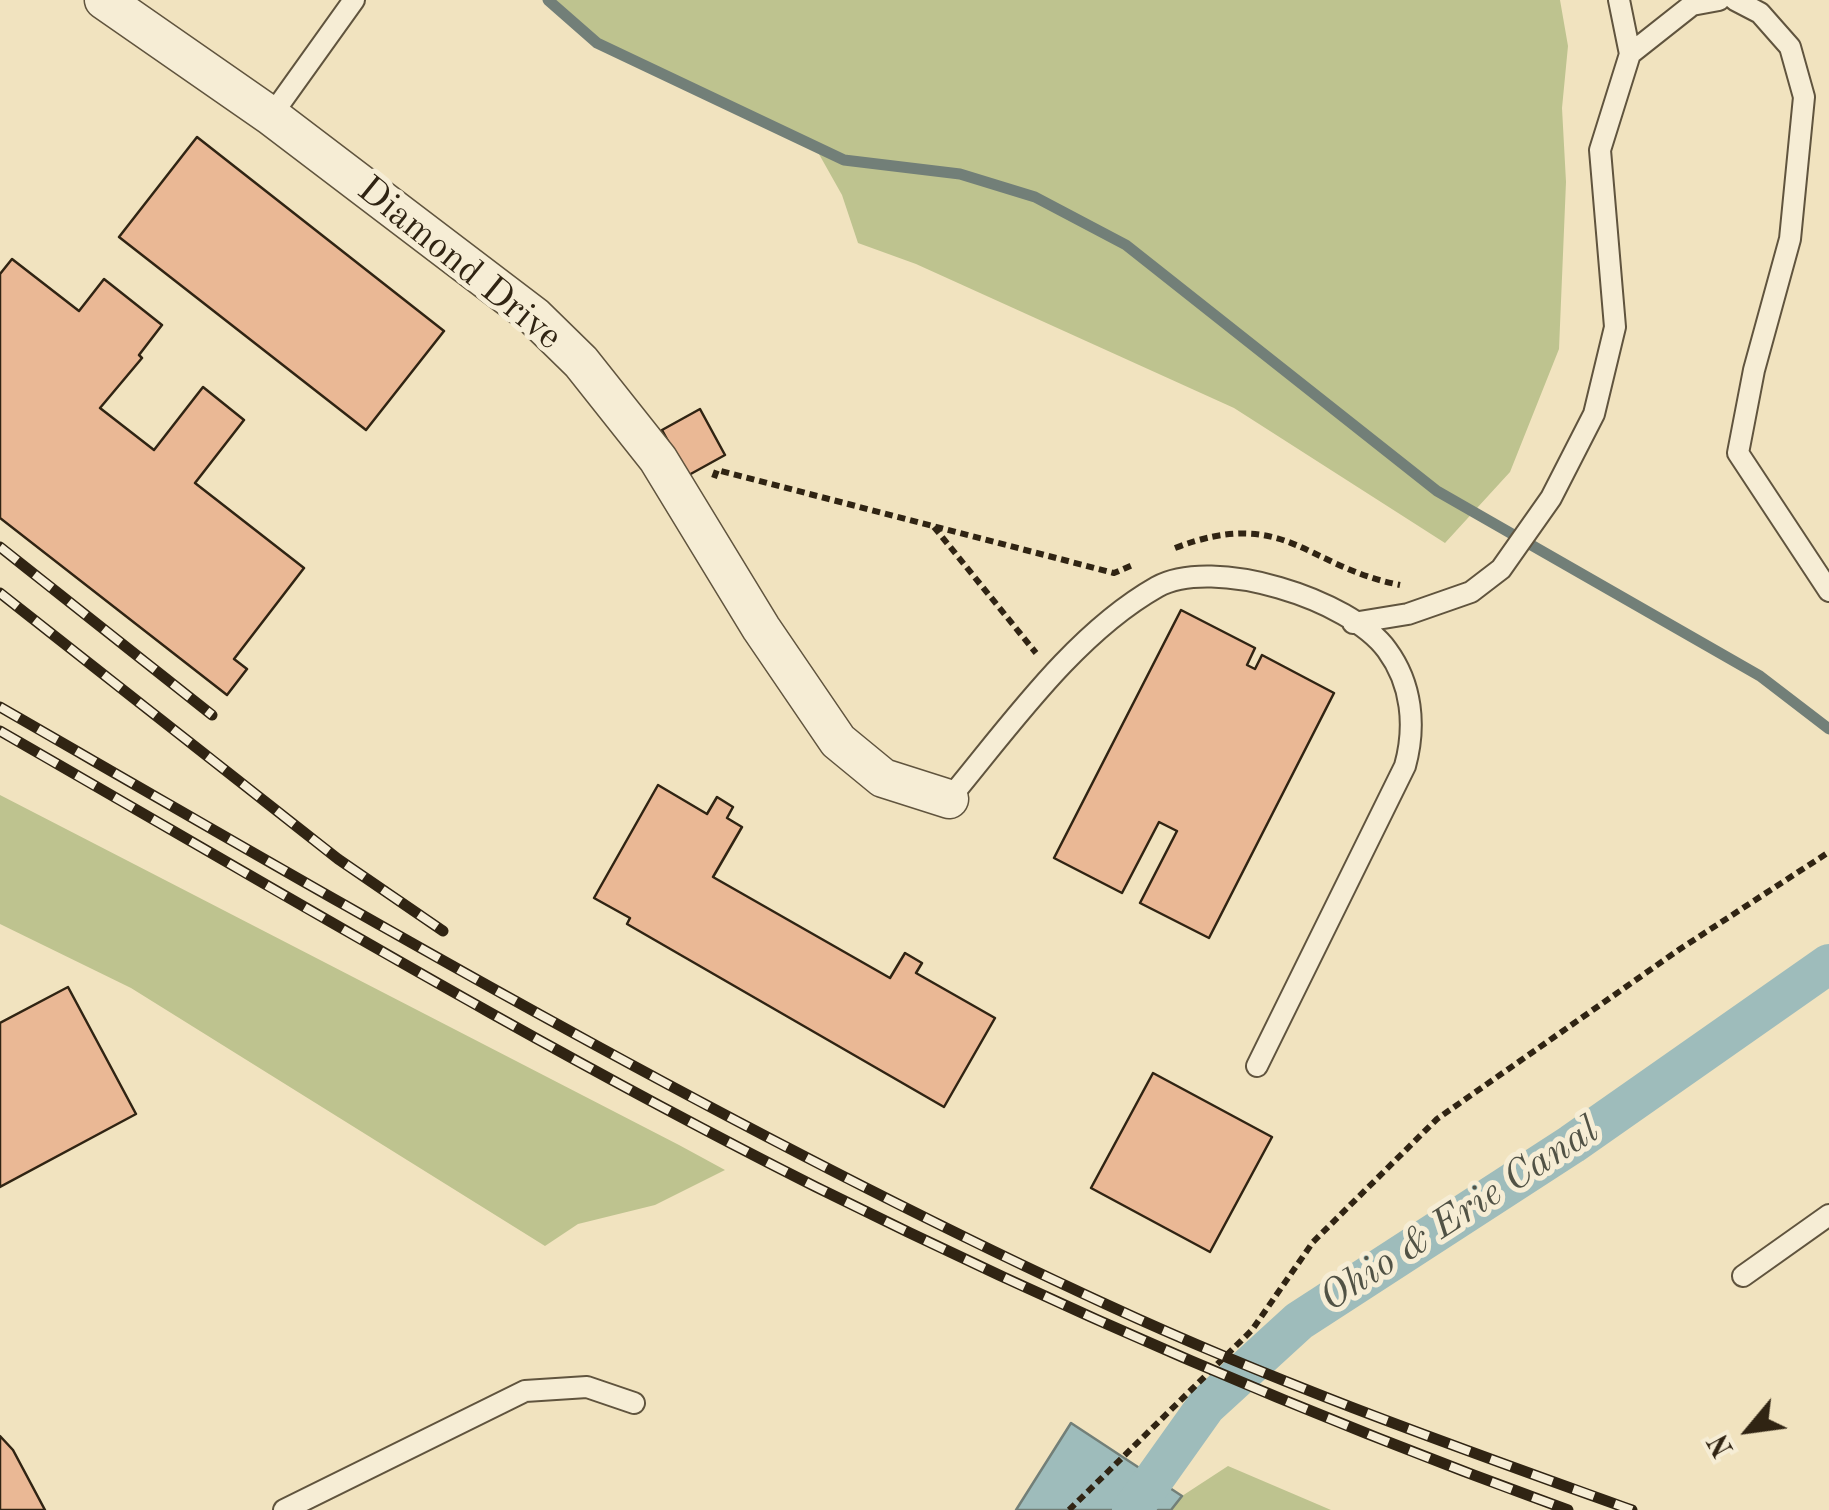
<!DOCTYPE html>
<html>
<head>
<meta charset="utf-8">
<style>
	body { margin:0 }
	#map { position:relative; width:1829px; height:1510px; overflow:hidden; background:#f1e3bf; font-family:"Old Standard TT",serif }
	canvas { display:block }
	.north { position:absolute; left:1699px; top:1380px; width:100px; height:100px; -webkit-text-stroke:8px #f6edd5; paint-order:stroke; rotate:241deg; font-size:28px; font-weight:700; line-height:40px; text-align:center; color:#302413 }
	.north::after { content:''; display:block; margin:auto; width:35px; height:45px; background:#302413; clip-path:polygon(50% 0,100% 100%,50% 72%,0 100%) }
</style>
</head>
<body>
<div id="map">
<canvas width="1829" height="1510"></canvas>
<div class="north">N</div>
</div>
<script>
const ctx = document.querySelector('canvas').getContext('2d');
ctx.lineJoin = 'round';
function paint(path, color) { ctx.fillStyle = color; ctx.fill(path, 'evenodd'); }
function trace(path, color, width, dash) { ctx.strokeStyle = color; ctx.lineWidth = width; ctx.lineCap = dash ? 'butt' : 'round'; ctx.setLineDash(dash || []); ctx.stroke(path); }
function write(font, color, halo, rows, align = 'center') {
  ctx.font = font + ' "Old Standard TT",serif'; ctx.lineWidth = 10; ctx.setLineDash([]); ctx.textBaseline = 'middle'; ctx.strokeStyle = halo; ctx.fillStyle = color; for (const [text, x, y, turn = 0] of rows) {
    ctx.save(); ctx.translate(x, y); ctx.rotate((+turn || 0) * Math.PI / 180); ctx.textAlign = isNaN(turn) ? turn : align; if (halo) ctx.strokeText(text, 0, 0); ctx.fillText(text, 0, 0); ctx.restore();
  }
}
paint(new Path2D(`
	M548,0H1560L1568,46L1562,108L1566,182L1559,349L1510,472L1445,543L1234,408L916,264L858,243L842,195L815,147L597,43Z
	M0,795L679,1145L725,1170L655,1205L578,1224L545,1246L131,988L0,924Z
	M1228,1466L1331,1510H1171L1182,1496Z`), '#bec38f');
const water = new Path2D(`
	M1071,1423L1182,1496L1171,1510H1016Z`);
paint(water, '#9ebcbb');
trace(water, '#727f78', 2.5);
trace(new Path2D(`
	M548,0L597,43L844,160L960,174L1035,197L1126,245L1437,491L1760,676L1829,729`), '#727f78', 11);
trace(new Path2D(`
	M1132,1510L1206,1406L1299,1321L1572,1144L1829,964`), '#9ebcbb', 40);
const building = new Path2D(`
	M197,137L444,331L366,430L119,237Z
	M12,259L79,311L104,279L162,325L139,355L142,358L100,408L154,450L203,387L244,420L195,483L304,568L234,659L247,669L227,695L0,518V274Z
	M700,409L725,455L687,476L662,430Z
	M1181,610L1255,648L1247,665L1255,669L1262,655L1334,693L1209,938L1140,903L1177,831L1159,822L1122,893L1054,858Z
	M658,785L707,814L717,797L733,807L727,818L742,827L713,877L890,978L905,953L922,963L916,973L995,1018L944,1107L627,924L630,918L594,898Z
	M68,987L136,1114L0,1187V1023Z
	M1153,1073L1272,1137L1210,1252L1091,1188Z
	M0,1436L13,1450L45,1510H0Z`);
paint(building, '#eab895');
trace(building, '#302413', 2.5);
const lane = new Path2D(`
	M1619,0L1630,54
	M1735,0L1760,13L1790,47L1804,97L1790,239L1754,370L1738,453L1829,591
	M271,116L354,0
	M1353,623L1408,614L1471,592L1501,569L1551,498L1594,414L1615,327L1600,150L1630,54L1692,5L1719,0
	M949,799C1009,727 1074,634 1157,587C1213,556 1350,599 1387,650C1412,684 1416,726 1405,766L1257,1066
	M1743,1276L1829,1215
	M284,1510L525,1391L587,1387L634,1403`);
const street = new Path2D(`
	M104,0L271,116L534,316L581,362L658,459L761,628L838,741L883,778L949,799`);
trace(lane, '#60543e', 24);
trace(street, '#60543e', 41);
trace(new Path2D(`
	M714,478L717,470L1114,573L1135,564
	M934,527L1036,653
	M1175,548C1285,506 1304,566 1400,585
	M1069,1510L1252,1330L1313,1242L1437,1119L1680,949L1829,852`), '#302413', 6, [8, 5]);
trace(lane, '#f6edd5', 20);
trace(street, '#f6edd5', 38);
const rail = new Path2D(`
	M0,547L212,715
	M0,593L338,859L443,931
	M0,707C365,917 729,1131 1112,1307C1281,1385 1457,1447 1632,1510
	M0,731C270,886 538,1047 816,1187C1061,1309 1311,1417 1568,1510`);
trace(rail, '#302413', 11);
trace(rail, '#f6edd5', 8, [22]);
write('38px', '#302413', '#f6edd5', [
	["Diamond Drive",459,264,39]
]);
write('italic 40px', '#515245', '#f6edd5', [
	["Ohio & Erie Canal",1460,1215,-33]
]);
</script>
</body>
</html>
